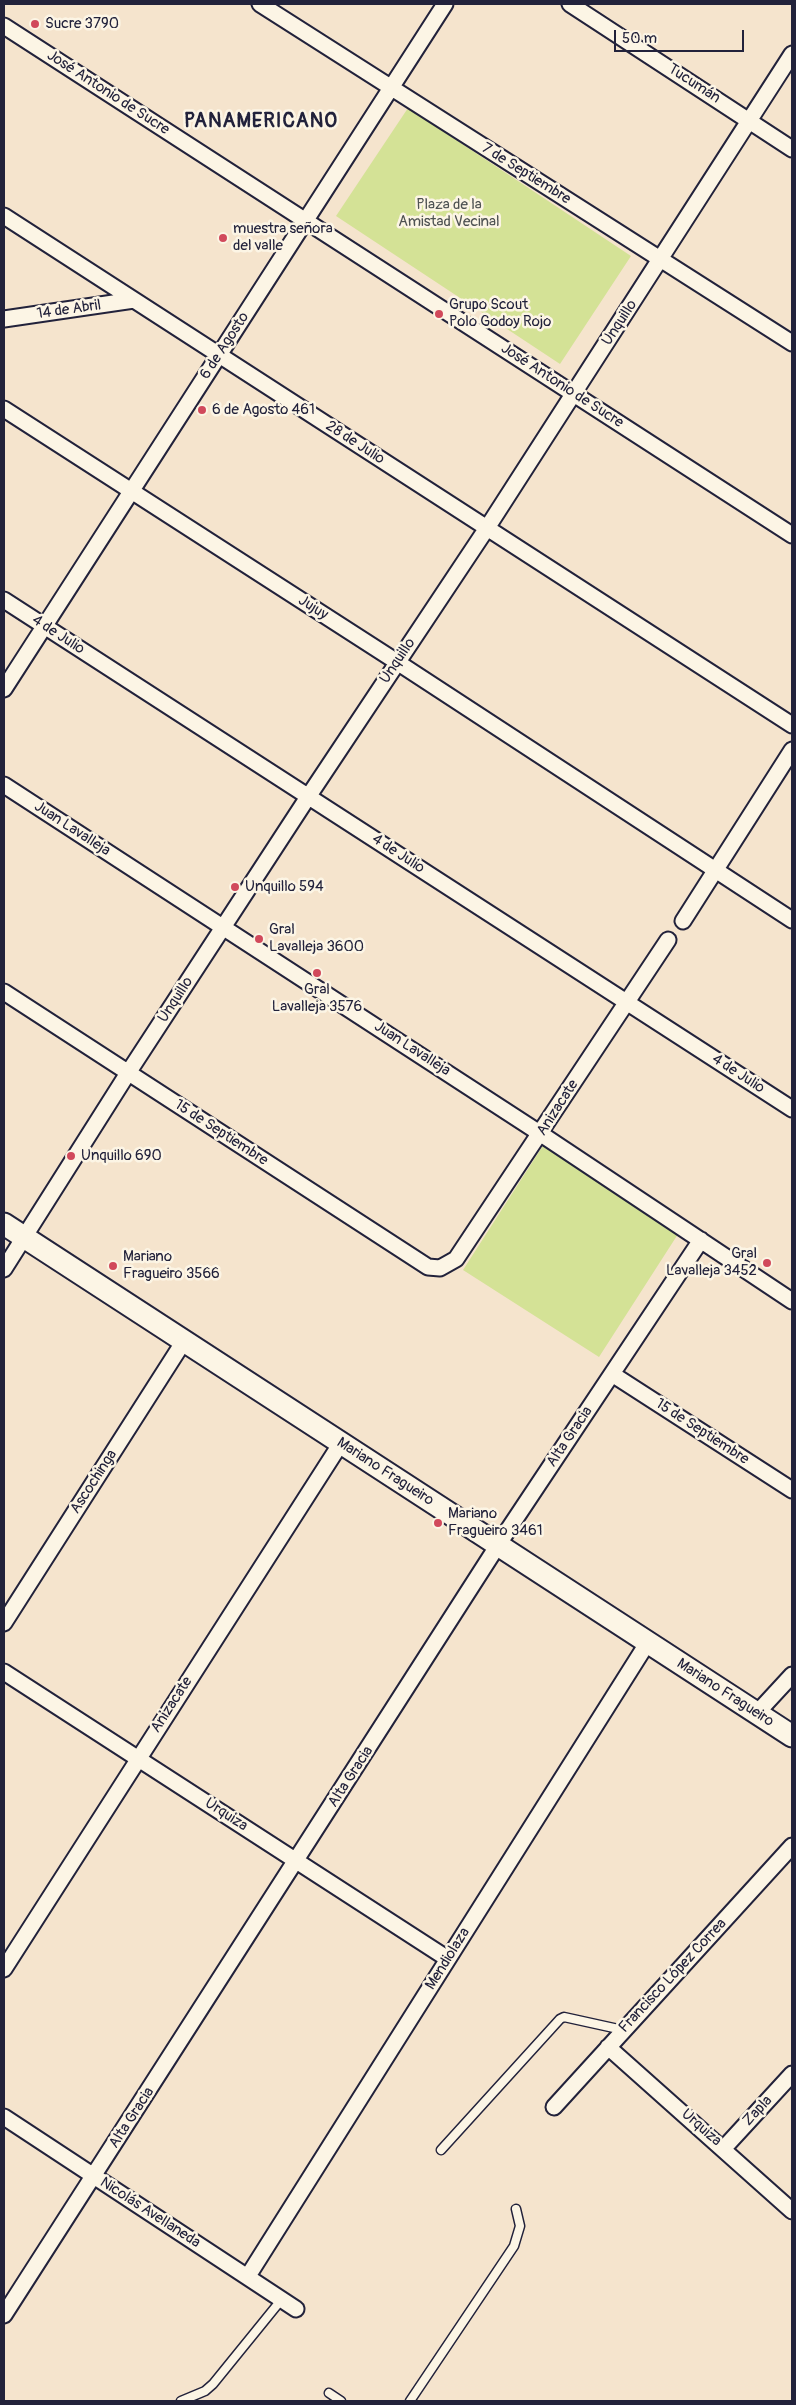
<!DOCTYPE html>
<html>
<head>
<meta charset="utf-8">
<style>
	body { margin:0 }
	#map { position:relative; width:796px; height:2405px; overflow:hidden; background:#f5e4cd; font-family:Pangolin,sans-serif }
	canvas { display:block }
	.frame { position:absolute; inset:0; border:5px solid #22223b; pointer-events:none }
	.scale { position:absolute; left:614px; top:30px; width:130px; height:22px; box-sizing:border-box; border:2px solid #22223b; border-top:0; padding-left:6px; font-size:15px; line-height:18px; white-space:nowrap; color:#22223b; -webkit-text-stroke:4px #fcf5e5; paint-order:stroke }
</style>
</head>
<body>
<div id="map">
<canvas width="796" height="2405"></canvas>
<div class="frame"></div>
<div class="scale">50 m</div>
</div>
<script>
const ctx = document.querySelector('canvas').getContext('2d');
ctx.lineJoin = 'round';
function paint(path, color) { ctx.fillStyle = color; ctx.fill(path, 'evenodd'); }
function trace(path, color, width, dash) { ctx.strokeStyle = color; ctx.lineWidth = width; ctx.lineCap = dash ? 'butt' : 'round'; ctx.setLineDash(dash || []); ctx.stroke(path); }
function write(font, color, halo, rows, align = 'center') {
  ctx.font = font + ' Pangolin,sans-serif'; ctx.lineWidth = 5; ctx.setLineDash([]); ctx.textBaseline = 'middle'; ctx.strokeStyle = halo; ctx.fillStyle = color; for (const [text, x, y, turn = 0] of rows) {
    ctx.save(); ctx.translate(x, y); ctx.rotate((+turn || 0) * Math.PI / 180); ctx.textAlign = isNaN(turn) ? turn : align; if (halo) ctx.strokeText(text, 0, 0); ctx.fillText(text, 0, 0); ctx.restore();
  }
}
paint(new Path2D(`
	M408,108L631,256L560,364L336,216Z
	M544,1144L680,1231L599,1357L463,1270Z`), '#d4e296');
const service = new Path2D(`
	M441,2150L560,2019L564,2017L623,2030
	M329,2393L341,2401
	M181,2401L205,2391L213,2384L282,2299
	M410,2401L514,2246L520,2226L516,2209`);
const minor = new Path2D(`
	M260,4L792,343
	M570,4L792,149
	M4,26L792,535
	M4,216L792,725
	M4,319L134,300
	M4,409L397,662L792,920
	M4,600L792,1109
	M4,689L445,4
	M4,785L541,1134L792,1301
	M683,921L792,750
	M4,992L428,1267L440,1268L456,1259L668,940
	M4,1269L128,1073L308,797L487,528L792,54
	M612,1374L792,1490
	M4,1623L184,1341
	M4,1672L448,1959
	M756,1714L792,1675
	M4,1969L341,1443
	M608,2047L792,2211
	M554,2107L792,1846
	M4,2117L296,2309
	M724,2148L792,2074
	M248,2276L648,1642
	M4,2315L498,1545L701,1240`);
const secondary = new Path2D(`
	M4,1224L792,1736`);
trace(service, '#22223b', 11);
trace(minor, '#22223b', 19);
trace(secondary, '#22223b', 25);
trace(service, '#fcf5e5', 8);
trace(minor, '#fcf5e5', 15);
trace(secondary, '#fcf5e5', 21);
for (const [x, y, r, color] of [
	[35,24,5,"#d1495b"],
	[223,238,5,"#d1495b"],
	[439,314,5,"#d1495b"],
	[202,410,5,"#d1495b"],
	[235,887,5,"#d1495b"],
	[259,939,5,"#d1495b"],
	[317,973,5,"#d1495b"],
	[71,1156,5,"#d1495b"],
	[767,1263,5,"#d1495b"],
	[113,1266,5,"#d1495b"],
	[438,1523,5,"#d1495b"]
]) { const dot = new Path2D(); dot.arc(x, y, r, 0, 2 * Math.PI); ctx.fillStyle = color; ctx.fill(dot); trace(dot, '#fcf5e5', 2); }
write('15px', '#22223b', '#fcf5e5', [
	["Sucre 3790",45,24],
	["muestra señora",233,229],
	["del valle",233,246],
	["Grupo Scout",449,305],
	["Polo Godoy Rojo",449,322],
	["6 de Agosto 461",212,410],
	["Unquillo 594",245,887],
	["Gral",269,930],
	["Lavalleja 3600",269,947],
	["Gral",317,990,"center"],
	["Lavalleja 3576",317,1007,"center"],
	["Unquillo 690",81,1156],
	["Gral",757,1254,"right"],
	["Lavalleja 3452",757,1271,"right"],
	["Mariano",123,1257],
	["Fragueiro 3566",123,1274],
	["Mariano",448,1514],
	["Fragueiro 3461",448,1531]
], 'left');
write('15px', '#22223b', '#fcf5e5', [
	["Tucumán",694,84,33],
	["José Antonio de Sucre",108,93,33],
	["7 de Septiembre",526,174,32],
	["14 de Abril",69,310,-8],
	["Unquillo",620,323,-57],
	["6 de Agosto",225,346,-57],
	["José Antonio de Sucre",562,386,33],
	["28 de Julio",355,443,33],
	["Jujuy",313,608,33],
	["4 de Julio",58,635,33],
	["Unquillo",398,661,-56],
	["Juan Lavalleja",72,829,33],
	["4 de Julio",398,854,33],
	["Unquillo",176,1000,-57],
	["Juan Lavalleja",412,1049,33],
	["4 de Julio",738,1074,33],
	["Anizacate",558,1108,-57],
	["15 de Septiembre",221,1133,33],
	["15 de Septiembre",702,1432,33],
	["Alta Gracia",570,1437,-56],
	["Mariano Fragueiro",385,1472,33],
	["Ascochinga",94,1482,-57],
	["Mariano Fragueiro",725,1693,33],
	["Anizacate",172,1705,-57],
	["Alta Gracia",351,1777,-57],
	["Urquiza",226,1815,33],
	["Mendiolaza",448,1959,-58],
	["Francisco López Correa",673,1976,-47],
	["Zapla",758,2111,-47],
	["Alta Gracia",132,2118,-57],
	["Urquiza",701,2128,41],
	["Nicolás Avellaneda",150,2213,33]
]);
write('15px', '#4e5252', '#fcf5e5', [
	["Plaza de la",449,205],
	["Amistad Vecinal",449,222]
]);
ctx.letterSpacing = '1px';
write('bold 20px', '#22223b', '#fcf5e5', [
	["PANAMERICANO",261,122]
]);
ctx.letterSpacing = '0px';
</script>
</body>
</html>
